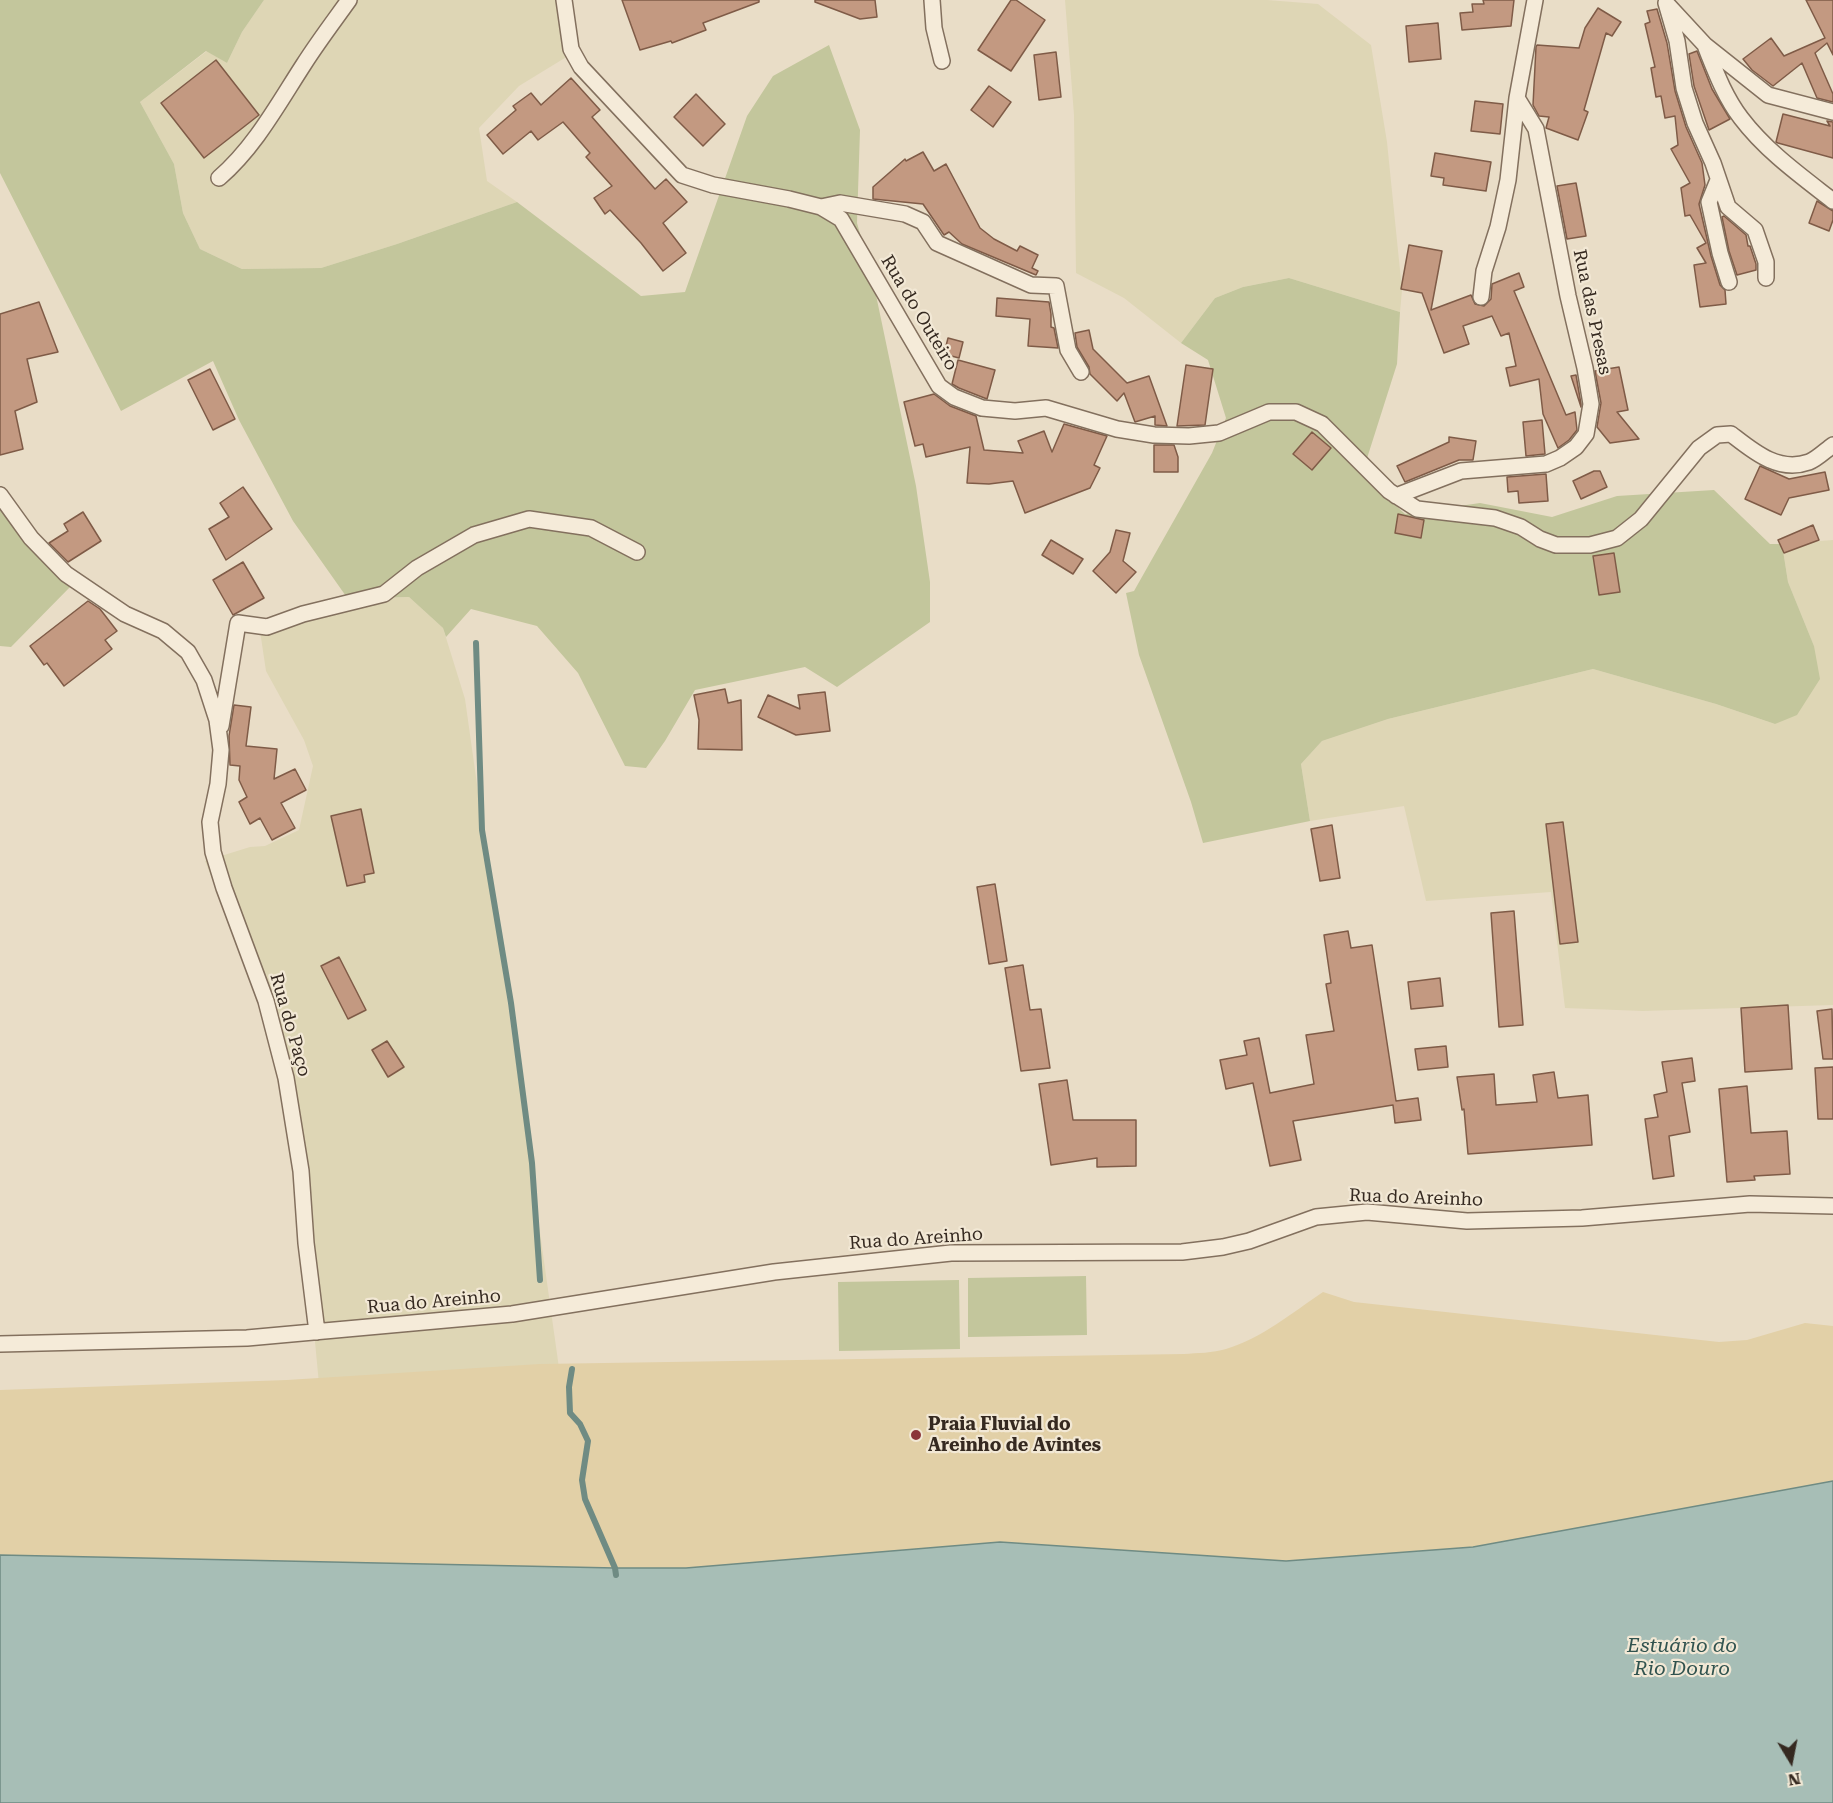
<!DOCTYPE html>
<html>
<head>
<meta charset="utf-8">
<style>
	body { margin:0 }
	#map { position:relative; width:1833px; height:1803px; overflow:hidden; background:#e9ddc7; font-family:"Roboto Serif",serif }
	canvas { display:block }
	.north { position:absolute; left:1761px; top:1731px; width:60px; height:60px; -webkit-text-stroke:4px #f2e8d5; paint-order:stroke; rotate:170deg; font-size:16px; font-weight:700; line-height:24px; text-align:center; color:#352920 }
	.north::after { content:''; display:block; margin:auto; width:21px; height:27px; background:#352920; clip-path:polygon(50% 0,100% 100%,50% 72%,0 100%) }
</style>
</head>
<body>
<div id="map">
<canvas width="1833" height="1803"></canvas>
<div class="north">N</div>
</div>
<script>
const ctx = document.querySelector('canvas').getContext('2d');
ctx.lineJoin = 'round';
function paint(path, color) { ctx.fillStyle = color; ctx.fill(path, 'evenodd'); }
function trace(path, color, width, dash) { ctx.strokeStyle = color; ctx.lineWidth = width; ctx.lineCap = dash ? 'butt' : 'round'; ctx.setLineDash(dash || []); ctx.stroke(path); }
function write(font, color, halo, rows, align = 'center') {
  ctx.font = font + ' "Roboto Serif",serif'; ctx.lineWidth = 4.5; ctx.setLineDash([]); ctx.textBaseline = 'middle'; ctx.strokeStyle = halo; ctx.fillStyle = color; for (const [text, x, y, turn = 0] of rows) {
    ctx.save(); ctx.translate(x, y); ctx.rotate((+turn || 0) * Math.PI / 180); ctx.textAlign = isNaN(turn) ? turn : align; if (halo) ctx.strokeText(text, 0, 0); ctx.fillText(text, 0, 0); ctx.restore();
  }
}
paint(new Path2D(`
	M264,0H560L568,56L519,86L479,128L487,181L517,202L397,244L321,268L242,269L200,249L183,213L174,164L140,102L207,51L227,63L242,32Z
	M1065,0H1267L1318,4L1371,45L1387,142L1402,290L1400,312L1289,278L1243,287L1215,298L1181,343L1124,298L1076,273L1074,115Z
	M1833,540V1005L1643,1011L1565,1008L1551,892L1426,901L1404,806L1310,821L1301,764L1322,741L1388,719L1593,669L1716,704L1775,724L1814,646L1788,582L1782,544Z
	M409,597L443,628L465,699L559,1368L319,1384L292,1098L256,987L205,861L250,847L265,846L299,830L313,766L304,740L266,671L260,631L316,602Z`), '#ded6b5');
paint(new Path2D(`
	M0,0H264L242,32L227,63L206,51L140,102L174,164L183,213L200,249L242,269L321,268L397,244L517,202L641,296L685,292L747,116L773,76L829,45L860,130L857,223L872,276L916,486L930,582V622L837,687L805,667L695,690L665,741L646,768L625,766L578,673L537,626L471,609L446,637L443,628L409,597L348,599L293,521L239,420L213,361L121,411L0,173Z
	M1289,278L1400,312L1397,364L1362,474L1405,514L1480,503L1552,517L1617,496L1714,490L1770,544H1782L1788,582L1814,646L1820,679L1797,715L1775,724L1716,704L1593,669L1388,719L1322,741L1301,764L1310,821L1203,843L1191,802L1139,655L1126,593L1134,591L1212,453L1226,418L1208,360L1181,343L1215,298L1243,287Z
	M0,500L72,585L11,647L0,646Z
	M1086,1276L1087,1335L968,1337V1278Z
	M959,1280L960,1349L839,1351L838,1282Z`), '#c3c69c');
paint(new Path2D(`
	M1323,1292L1354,1302L1719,1342L1747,1340L1805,1323L1833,1326V1481L1473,1547L1286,1561L1000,1542L686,1568H615L0,1555V1390L287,1380L540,1364L1184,1354C1197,1353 1213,1353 1226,1349C1262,1338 1292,1313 1323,1292Z`), '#e2d0a7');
const water = new Path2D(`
	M1833,1481V1803H0V1555L615,1568H686L1000,1542L1286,1561L1473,1547Z`);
paint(water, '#a7beb6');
trace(water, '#6f8b83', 1.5);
trace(new Path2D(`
	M476,643L482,830L511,1003L532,1163L540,1280
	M572,1369L569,1387L570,1413L580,1424L588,1441L582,1480L585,1499L615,1568L616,1575`), '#6f8b83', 6);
const building = new Path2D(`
	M622,0H759V2L703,23L706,30L672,43L671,41L640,50Z
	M815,0H875L877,17L860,19L815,2Z
	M1011,0H1016L1045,20L1011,71L978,50Z
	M1483,0H1514L1511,26L1462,30L1460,13L1473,12L1472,4H1484Z
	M1806,0H1833V55L1827,43L1815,53L1833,94V102L1817,98L1802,63L1773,86L1752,70L1743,59L1771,38L1784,56L1825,38Z
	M1598,8L1621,22L1612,36L1606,33L1584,110L1588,112L1578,140L1546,128L1549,117L1539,116L1533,105L1536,47L1537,45L1579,48L1585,28Z
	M1657,9L1667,43L1675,91L1686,127L1702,163L1705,185L1699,204L1711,256L1720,285L1725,290L1726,304L1700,307L1694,265L1706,263L1697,248L1706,243L1690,215L1685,216L1681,188L1690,183L1671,149L1678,145L1675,116L1665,118L1661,96L1656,97L1651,68L1655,67L1645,24L1650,22L1647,11Z
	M1438,23L1441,59L1409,62L1406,26Z
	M1697,51L1712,89L1730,119L1709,130L1694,86L1689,54Z
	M1056,52L1061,97L1039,100L1034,55Z
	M216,60L259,115L204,158L161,103Z
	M571,78L600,110L592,117L655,189L666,179L687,202L663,223L686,253L663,271L641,243L610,210L605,214L594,198L612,186L586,157L590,153L563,122L538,140L531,131L503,154L487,135L516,110L513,106L531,93L541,105Z
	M989,86L1011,102L993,127L971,110Z
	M696,94L725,124L703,146L674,117Z
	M1475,101L1503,104L1500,134L1471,131Z
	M1783,114L1830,126L1827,121L1833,122V158L1778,143L1776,142Z
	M923,152L934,171L946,164L980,228L994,239L1017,251L1020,246L1038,255L1032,268L1038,271L1036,275L962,244L949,232L944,235L923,204L873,199V187L905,159L906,161Z
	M1435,153L1491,162L1486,191L1443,185L1444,178L1431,176Z
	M1576,183L1586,236L1567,239L1557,186Z
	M1817,201L1833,211V220L1829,231L1809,223Z
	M1724,216L1746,235L1748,246H1750L1756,264V270L1737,275L1729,251L1722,217Z
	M1409,245L1442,251L1431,310L1471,295L1475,304L1484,306L1491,299L1492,284L1519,273L1524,287L1514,291L1566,415L1575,412L1577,430L1569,440L1558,448L1543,414L1539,379L1510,386L1506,368L1516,366L1509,333L1501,336L1492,316L1463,326L1469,344L1444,353L1422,293L1401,289Z
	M997,298L1049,302L1051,314V327L1054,328L1058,348L1028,346L1030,319L996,316Z
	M39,302L58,352L27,359L37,402L15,411L23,449L0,455V314Z
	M1089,330L1093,349L1127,383L1149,376L1167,426L1155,425V416L1135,422L1124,393L1117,401L1090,374L1089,367L1077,347L1075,333Z
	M948,338L963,342L959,358L944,354Z
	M958,360L995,370L987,399L959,388L952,384Z
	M1186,365L1213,369L1205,425L1177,426Z
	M1619,367L1628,410L1617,412L1639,439L1610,443L1597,427L1601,403L1595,371Z
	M210,369L235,419L213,430L188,380Z
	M1576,375L1581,404V407L1571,376Z
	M934,394L950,406L976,416L984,450L1023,453L1018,441L1044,431L1052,452L1064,424L1107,436L1094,465L1100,468L1090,488L1025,513L1013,481L989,484L967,483L970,447L926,457L923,444L915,446L904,402Z
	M1542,420L1545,454L1526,456L1523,422Z
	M1312,432L1331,448L1312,470L1293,454Z
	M1449,437L1476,441L1473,460H1459L1405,482L1397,466L1449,442Z
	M1154,445H1174L1178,457V472H1154Z
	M1760,466L1789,479L1825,472L1829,490L1789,498L1781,515L1745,499Z
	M1594,471H1600L1607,487L1581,499L1573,481Z
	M1546,474L1548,501L1519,503L1518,491L1508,492L1507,477Z
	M243,487L272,529L226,560L209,529L229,517L220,503Z
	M83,512L101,541L68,562L49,543L68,531L64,524Z
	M1398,514L1424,520L1421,538L1395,533Z
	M1813,525L1819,540L1784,553L1778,540Z
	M1116,530L1130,533L1123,561L1136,572L1116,593L1093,571L1110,552Z
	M1051,540L1083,559L1073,574L1042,555Z
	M1614,553L1620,592L1599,595L1593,556Z
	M243,562L264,598L233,615L213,580Z
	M88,601L100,609L117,631L105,640L112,649L64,686L47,663L44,665L30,646Z
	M725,689L728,703L741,700L742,750L698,749L699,720L694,695Z
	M825,692L830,731L796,735L758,717L768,695L800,709L798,695Z
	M234,705L251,707L246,746L277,749L274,779L295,769L306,790L281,803L295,828L272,840L260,818L250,824L239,802L247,797L239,780L240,766L230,765L229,736Z
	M361,809L374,873L364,875L365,882L347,886L331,816Z
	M1563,822L1578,942L1560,944L1546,824Z
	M1332,825L1340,878L1320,881L1311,829Z
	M995,884L1007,961L989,964L977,887Z
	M1514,911L1523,1025L1499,1027L1491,913Z
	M1348,931L1351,948L1372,945L1396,1101L1418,1098L1421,1120L1395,1123L1393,1105L1293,1121L1301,1160L1270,1166L1253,1083L1226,1089L1220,1060L1247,1055L1244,1041L1259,1038L1270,1093L1314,1084L1306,1035L1334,1031L1326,984L1331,983L1324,935Z
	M339,957L366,1010L348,1019L321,966Z
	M1023,965L1030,1010L1041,1009L1050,1068L1021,1071L1005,968Z
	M1440,978L1443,1006L1411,1009L1408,982Z
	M1788,1005L1792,1069L1745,1072L1741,1008Z
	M1832,1009L1833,1059H1823L1817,1011Z
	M387,1041L404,1067L388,1077L372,1050Z
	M1446,1046L1448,1067L1418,1070L1415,1049Z
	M1692,1058L1695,1081L1682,1083L1690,1132L1669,1136L1674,1176L1653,1179L1645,1119L1658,1117L1654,1095L1667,1092L1662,1062Z
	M1833,1067V1119H1818L1815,1068Z
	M1554,1072L1558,1098L1588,1095L1592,1145L1468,1154L1464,1109L1462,1110L1457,1077L1494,1074L1496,1105L1537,1102L1533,1075Z
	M1067,1080L1073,1120H1136V1166L1097,1167V1158L1051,1165L1039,1084Z
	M1747,1086L1751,1133L1787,1131L1790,1174L1754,1176L1755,1180L1727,1182L1719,1089Z`);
paint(building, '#c39981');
trace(building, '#7f5b47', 1.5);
const minor = new Path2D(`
	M564,0L571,49L581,67L682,175L713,185L789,199L821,207L841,219L939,386L954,397L982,408L1015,411L1046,408L1117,429L1154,435L1189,436L1219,433L1269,412H1296L1322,424L1389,491L1417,509L1495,518L1521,527L1540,539L1556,545H1590L1617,538L1641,519L1699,448L1717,435L1731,434C1753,451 1778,473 1809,462C1817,459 1826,450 1833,445
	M932,0L934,28L942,61
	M1666,3L1677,41L1684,88L1695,123L1713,163L1728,207L1755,230L1766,262V278
	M1667,4L1705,45L1768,95L1833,112
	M1706,48C1716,73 1725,97 1741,118C1766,151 1801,176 1833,201
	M219,178C255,147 278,104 304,64C318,42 334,21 349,0
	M1718,180L1709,202L1720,253L1729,282
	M821,207L840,203L905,214L923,222L937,243L1031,285L1056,286L1068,350L1081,372
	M1481,297L1484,271L1498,227L1508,180L1517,98L1535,0
	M0,495L31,538L66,574L125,614L163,631L188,652L204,680L217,720L221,750L218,784L210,822L213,852L224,888L266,1001L286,1078L301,1171L306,1243L317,1332
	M1396,496L1461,471L1546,464L1560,458L1576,447L1586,434L1591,404L1585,368L1568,296L1536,129L1517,98
	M221,726L238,623L267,627L303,614L384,594L417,568L474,535L529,519L591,528L637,552
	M0,1344L247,1338L512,1314L774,1272L951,1253L1182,1252L1223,1247L1249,1241L1316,1217L1367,1212L1467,1221L1582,1218L1750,1204L1833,1206`);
trace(minor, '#83705e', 18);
trace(minor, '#f5ebd9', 15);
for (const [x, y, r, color] of [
	[916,1435,6,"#8b3539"]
]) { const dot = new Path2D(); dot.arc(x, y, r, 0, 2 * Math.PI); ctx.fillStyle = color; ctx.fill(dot); trace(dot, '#f2e8d5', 2); }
write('18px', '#352920', '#f2e8d5', [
	["Rua das Presas",1592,312,78],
	["Rua do Outeiro",919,313,59],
	["Rua do Paço",290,1025,74],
	["Rua do Areinho",1416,1198,2],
	["Rua do Areinho",916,1239,-4],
	["Rua do Areinho",434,1302,-5]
]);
write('bold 18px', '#352920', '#f2e8d5', [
	["Praia Fluvial do",928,1425],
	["Areinho de Avintes",928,1446]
], 'left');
write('italic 20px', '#31534f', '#f2e8d5', [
	["Estuário do",1682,1646],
	["Rio Douro",1682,1669]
]);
</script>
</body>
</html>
